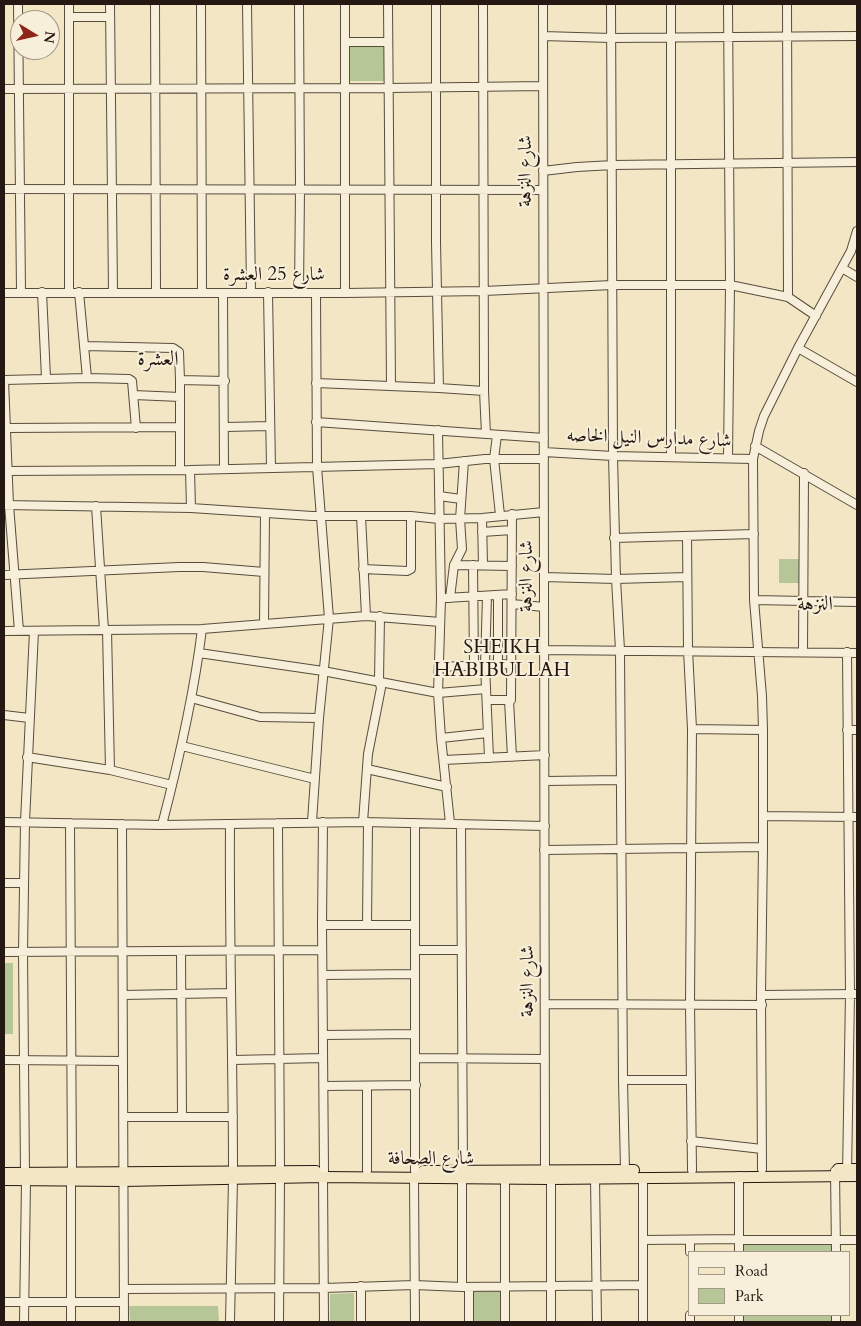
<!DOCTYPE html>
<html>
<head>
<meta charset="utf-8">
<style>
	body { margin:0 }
	#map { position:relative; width:861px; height:1326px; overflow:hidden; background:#f3e6c4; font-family:Cardo,serif }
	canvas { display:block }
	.frame { position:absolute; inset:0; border:5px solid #251812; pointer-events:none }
	.legend { position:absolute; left:688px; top:1251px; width:162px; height:65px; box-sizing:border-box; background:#f7efd9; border:1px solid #a39989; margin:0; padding:6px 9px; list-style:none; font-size:15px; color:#251812 }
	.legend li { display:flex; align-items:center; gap:10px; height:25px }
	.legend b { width:25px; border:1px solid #a39989 }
	.north { position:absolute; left:10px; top:10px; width:50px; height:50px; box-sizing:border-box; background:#f7efd9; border:1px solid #a39989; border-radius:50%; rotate:99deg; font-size:14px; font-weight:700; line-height:20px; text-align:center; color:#251812 }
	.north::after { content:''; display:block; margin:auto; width:18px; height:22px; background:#8f2418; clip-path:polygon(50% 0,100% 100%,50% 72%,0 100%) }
</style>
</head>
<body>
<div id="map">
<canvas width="861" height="1326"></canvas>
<div class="frame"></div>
<ul class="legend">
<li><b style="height:6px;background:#f3e6c4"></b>Road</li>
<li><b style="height:14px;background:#b6c697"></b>Park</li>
</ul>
<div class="north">N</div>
</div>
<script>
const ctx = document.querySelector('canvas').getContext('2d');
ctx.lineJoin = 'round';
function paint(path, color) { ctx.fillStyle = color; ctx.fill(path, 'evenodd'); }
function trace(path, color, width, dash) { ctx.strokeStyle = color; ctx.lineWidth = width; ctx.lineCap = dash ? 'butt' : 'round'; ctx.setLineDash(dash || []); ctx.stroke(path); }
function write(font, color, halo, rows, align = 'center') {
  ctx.font = font + ' Cardo,Amiri,serif'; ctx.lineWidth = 4; ctx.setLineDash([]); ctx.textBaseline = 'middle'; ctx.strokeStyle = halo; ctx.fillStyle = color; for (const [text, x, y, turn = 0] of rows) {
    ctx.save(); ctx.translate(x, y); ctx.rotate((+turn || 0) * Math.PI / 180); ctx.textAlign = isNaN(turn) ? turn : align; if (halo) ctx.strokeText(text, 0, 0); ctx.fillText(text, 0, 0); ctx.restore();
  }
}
paint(new Path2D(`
	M350,46H385V81H350Z
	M779,559H799V583H779Z
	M4,963H13V1034H4Z
	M834,1243V1252H744V1244Z
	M471,1291H503L504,1322H471Z
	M354,1293V1322H330V1294Z
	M129,1306H218L219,1322H130Z
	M744,1315H834V1322H744Z`), '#b6c697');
const minor = new Path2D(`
	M18,4L21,292
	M110,4L113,293
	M155,4L156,293
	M201,4L202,293
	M247,4L251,292
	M345,4V293
	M388,4L391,386
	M436,4V242L439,388
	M483,4L484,391L486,434
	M543,4L545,1174
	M611,4L613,456L616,579L620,650L623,1080L625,1170
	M671,4V457
	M728,4L730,285L728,458
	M787,4L788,297
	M69,17H110
	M543,36L611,38L857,36
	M346,42H388
	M4,89L389,88L543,86
	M543,171L577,167L613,165L857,162
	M4,189L543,190
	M842,268L857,277
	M42,292L46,378
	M69,292V4
	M79,292L87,378
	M268,292L271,468
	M299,292L300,189L299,4
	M4,293H345L484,291L612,285H730L788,297L816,316
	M223,293L224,469
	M85,346L173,348L179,352L180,380V470
	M798,348L857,382
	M4,380L9,505L19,631
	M4,380L87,378L129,379L132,381L136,428
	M180,380L225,381
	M316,383L439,388L484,391
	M134,395L180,397
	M316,422L544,438
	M225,427L270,426
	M6,428L180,427
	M438,430L441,599L438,693L441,738L450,823
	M497,435L494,459L500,515
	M755,446L857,505
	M544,452L613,456L753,459
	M190,470L191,508
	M4,471L190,470L438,464L485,459H544
	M439,496L461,499
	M4,505L191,508L312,516H411L439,519L482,518L544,512
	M96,506L104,630
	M361,516L366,616
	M482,518L483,565
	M482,532L512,530
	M687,536L688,650L692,729L690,1004L692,1170
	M614,538L754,534
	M454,565L512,566
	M473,565L474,665
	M363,569L407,571L411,569V516
	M4,575L179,567H203L264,572
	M544,577L616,579L686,577
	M487,596L485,665L489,758
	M446,598L512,594
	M450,598L454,565L462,549L460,519L464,461
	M754,600L857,602
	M512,604L544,607
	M264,624L265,514
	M107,630L110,770
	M4,631L202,629L366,616L440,622
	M544,650L857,653
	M803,652L804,473
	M847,652L850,994L847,1174
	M199,653L323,671L438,693L486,689
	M498,664V595
	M439,667L511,664
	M191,698L260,717L319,718
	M487,700H511L512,514
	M509,700L512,757
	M4,715L29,718
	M692,729L763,730
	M847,730H857
	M441,738L488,733
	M182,746L315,779
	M27,757L110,770L172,785
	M444,760L545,755
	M367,769L447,787
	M545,781L621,780
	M763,816L857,817
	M4,822L162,825L363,822L545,826
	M312,822L319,718L329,618L317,467L316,293
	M323,822L322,925L324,1171
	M363,822L368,754L381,688L379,681L380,616
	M70,823L72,1172
	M278,823L280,1170
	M122,824L124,1322
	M230,824C229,940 233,1055 233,1171
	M461,824L463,1170
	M162,825C179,760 194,695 202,629
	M544,850L763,847
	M4,883H24
	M322,925H415
	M367,925L368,822
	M415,950H462
	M181,951L182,1117
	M4,952L322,950
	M323,975L415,974
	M123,995L231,993
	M761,995L857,994
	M545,1004L762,1005
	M323,1035L415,1034
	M416,1058L545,1059
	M4,1060L123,1061
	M233,1060L323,1058
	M623,1080H691
	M324,1086L416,1085
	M123,1117H233
	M691,1141L762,1149
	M762,1169L761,995L763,847V730L762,696L754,600L753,459L759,431L764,416L798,348L851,251L857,231
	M367,1171V1086
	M415,1171V823
	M835,1171L836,1252
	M25,1173L23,952L25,822L34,631
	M739,1176V1252
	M323,1177L324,1322
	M595,1177L597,1322
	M643,1177V1322
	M414,1178L415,1322
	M505,1178V1322
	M71,1180V1322
	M643,1240L739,1239
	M739,1240H857
	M690,1252V1240
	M361,1286V1322
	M462,1287V1178
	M469,1287V1322
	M124,1289L324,1288L414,1285L462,1287L643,1285
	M4,1302H124
	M24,1322L26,1180
	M230,1322L233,1179
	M279,1322L280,1178
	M551,1322V1174
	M690,1322V1315
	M739,1322V1315
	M836,1322V1315`);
const major = new Path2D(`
	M838,1169H857
	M423,1171L634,1170
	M4,1173L316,1171
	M4,1180L123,1181L323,1177L550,1179L857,1176`);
trace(minor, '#584c3e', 10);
trace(major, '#251812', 12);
trace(minor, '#f7efd9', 8);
trace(major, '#f3e6c4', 10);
write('19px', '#251812', '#f7efd9', [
	["شارع النزهة",527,171,-90],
	["شارع 25 العشرة",274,276],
	["شارع مدارس النيل الخاصه",649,439,2],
	["شارع النزهة",528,576,-90],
	["شارع النزهة",529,981,-90],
	["شارع الصحافة",431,1160]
]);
write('20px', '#251812', '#f7efd9', [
	["العشرة",158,360],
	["النزهة",815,605],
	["SHEIKH",502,648],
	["HABIBULLAH",502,671]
]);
</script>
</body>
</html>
